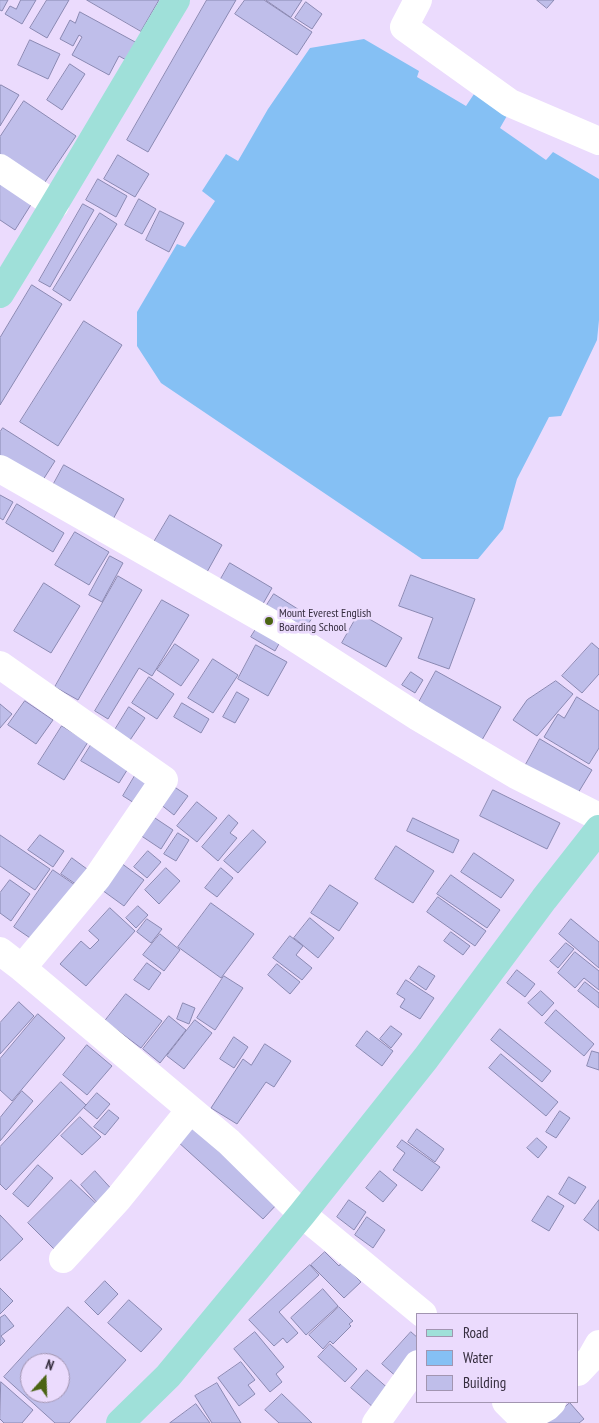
<!DOCTYPE html>
<html>
<head>
<meta charset="utf-8">
<style>
	body { margin:0 }
	#map { position:relative; width:599px; height:1423px; overflow:hidden; background:#ebdbfd; font-family:"PT Sans Narrow",sans-serif }
	canvas { display:block }
	.legend { position:absolute; left:416px; top:1313px; width:162px; height:90px; box-sizing:border-box; background:#ebdbfd; border:1px solid #a295b1; margin:0; padding:6px 9px; list-style:none; font-size:15px; color:#352d3e }
	.legend li { display:flex; align-items:center; gap:10px; height:25px }
	.legend b { width:25px; border:1px solid #a295b1 }
	.north { position:absolute; left:20px; top:1353px; width:50px; height:50px; box-sizing:border-box; background:#ebdbfd; border:1px solid #a295b1; border-radius:50%; rotate:20deg; font-size:14px; font-weight:700; line-height:20px; text-align:center; color:#352d3e }
	.north::after { content:''; display:block; margin:auto; width:18px; height:22px; background:#4b6414; clip-path:polygon(50% 0,100% 100%,50% 72%,0 100%) }
</style>
</head>
<body>
<div id="map">
<canvas width="599" height="1423"></canvas>
<ul class="legend">
<li><b style="height:6px;background:#9fe0d9"></b>Road</li>
<li><b style="height:14px;background:#85c0f4"></b>Water</li>
<li><b style="height:14px;background:#bfbeea"></b>Building</li>
</ul>
<div class="north">N</div>
</div>
<script>
const ctx = document.querySelector('canvas').getContext('2d');
ctx.lineJoin = 'round';
function paint(path, color) { ctx.fillStyle = color; ctx.fill(path, 'evenodd'); }
function trace(path, color, width, dash) { ctx.strokeStyle = color; ctx.lineWidth = width; ctx.lineCap = dash ? 'butt' : 'round'; ctx.setLineDash(dash || []); ctx.stroke(path); }
function write(font, color, halo, rows, align = 'center') {
  ctx.font = font + ' "PT Sans Narrow",sans-serif'; ctx.lineWidth = 5; ctx.setLineDash([]); ctx.textBaseline = 'middle'; ctx.strokeStyle = halo; ctx.fillStyle = color; for (const [text, x, y, turn = 0] of rows) {
    ctx.save(); ctx.translate(x, y); ctx.rotate((+turn || 0) * Math.PI / 180); ctx.textAlign = isNaN(turn) ? turn : align; if (halo) ctx.strokeText(text, 0, 0); ctx.fillText(text, 0, 0); ctx.restore();
  }
}
paint(new Path2D(`
	M364,39L419,71L417,77L466,106L474,94L508,114L500,128L546,160L553,152L599,179V320L597,340L561,416L549,417L517,479L503,529L478,559H422L161,383L137,346V312L177,244L185,247L215,201L202,191L226,154L238,161L268,109L310,48Z`), '#85c0f4');
const building = new Path2D(`
	M0,0H8L2,11L0,10Z
	M21,0H36L22,24L5,14L10,6L16,9Z
	M47,0H69L47,38L30,28Z
	M87,0H159L141,31Z
	M207,0H236L148,152L127,140Z
	M245,0H264L312,32L297,55L235,14Z
	M266,0H302L291,17Z
	M537,0H554L547,8Z
	M306,2L322,14L312,29L295,18Z
	M80,12L137,43L128,61L119,56L109,75L72,55L82,37L79,35L73,46L60,39L70,20L75,23Z
	M30,40L60,54L48,79L18,65Z
	M70,64L85,74L62,110L47,100Z
	M1,85L19,95L0,126V87Z
	M24,101L76,136L43,185L0,156V137Z
	M118,155L149,174L135,197L104,179Z
	M98,179L127,196L116,217L86,200Z
	M0,183L32,203L15,230L0,220Z
	M139,199L156,209L142,234L125,225Z
	M83,204L94,210L50,287L39,281Z
	M160,211L184,223L169,252L146,240Z
	M100,213L117,224L70,301L53,290Z
	M32,285L62,304L0,405V338Z
	M84,321L122,345L58,446L20,422Z
	M3,428L55,461L41,483L0,457V432Z
	M64,465L124,499L111,523L51,489Z
	M0,495L13,502L3,520L0,518Z
	M17,504L64,533L53,552L6,523Z
	M170,515L222,545L207,572L154,542Z
	M75,532L109,552L89,585L55,565Z
	M110,556L123,563L102,602L89,595Z
	M230,563L272,588L260,609L218,584Z
	M411,575L475,599L449,669L418,658L433,618L399,606Z
	M118,576L142,590L78,700L55,687Z
	M44,583L80,606L51,653L14,631Z
	M274,594L312,618L303,632L265,608Z
	M162,600L189,615L152,676L139,668L108,719L95,711Z
	M359,613L402,638L386,667L342,643Z
	M256,629L280,642L275,651L251,637Z
	M592,643L599,649V674L582,693L562,676Z
	M175,644L199,660L181,686L157,670Z
	M256,645L287,662L268,696L238,679Z
	M213,659L238,675L213,713L188,698Z
	M436,671L501,707L482,740L418,704Z
	M411,672L423,680L415,693L402,685Z
	M149,677L174,694L157,719L132,703Z
	M556,681L573,694L537,736L513,720L527,700Z
	M237,692L249,699L235,723L223,717Z
	M577,697L599,711V748L589,764L544,737L558,714L564,718Z
	M25,701L53,720L36,744L8,725Z
	M182,703L209,719L201,733L174,717Z
	M0,704L12,714L0,728Z
	M129,707L145,718L128,743L113,733Z
	M62,726L88,742L64,780L38,764Z
	M540,739L592,770L575,798L524,768Z
	M91,745L129,767L119,783L81,761Z
	M136,774L152,784L139,806L123,796Z
	M173,786L188,796L174,815L160,804Z
	M493,790L560,823L547,849L480,816Z
	M197,802L217,818L197,842L177,826Z
	M229,815L238,823L230,833L237,838L218,861L202,847Z
	M152,816L173,830L161,849L140,835Z
	M413,818L459,840L453,853L407,831Z
	M253,830L266,842L238,873L224,861Z
	M178,833L189,840L176,861L164,854Z
	M0,835L50,869L35,890L0,866Z
	M40,835L64,851L53,867L28,850Z
	M396,846L434,871L413,903L375,879Z
	M148,851L161,862L147,878L134,867Z
	M474,853L514,880L501,898L461,872Z
	M72,858L91,872L80,887L61,874Z
	M121,863L144,880L124,906L102,890Z
	M166,868L180,881L159,904L145,890Z
	M221,868L233,878L217,897L205,888Z
	M53,870L75,885L36,942L14,927Z
	M451,875L500,910L487,928L437,894Z
	M10,880L30,894L11,921L0,913V893Z
	M330,885L358,903L339,931L311,913Z
	M438,897L486,931L475,946L427,912Z
	M211,903L254,934L221,978L178,947Z
	M138,906L148,915L136,928L126,918Z
	M110,908L135,931L86,986L60,964L81,941L90,949L99,940L89,931Z
	M310,918L334,938L318,958L294,938Z
	M147,919L162,929L151,943L137,932Z
	M571,919L599,942V968L559,934Z
	M451,932L470,946L463,955L444,941Z
	M160,934L180,950L164,971L143,955Z
	M290,936L303,946L296,955L312,968L302,980L273,958Z
	M566,943L574,949L558,968L550,961Z
	M575,952L599,971V990L584,978L575,988L558,973Z
	M147,963L161,973L149,990L134,980Z
	M277,964L300,982L290,994L268,975Z
	M419,966L435,976L426,990L410,979Z
	M517,970L535,984L525,997L507,983Z
	M224,976L243,988L215,1030L197,1018Z
	M406,980L434,998L420,1019L400,1007L405,999L397,994Z
	M585,982L599,993V1008L578,991Z
	M541,991L554,1003L542,1016L528,1003Z
	M126,994L162,1021L141,1048L105,1021Z
	M19,1002L34,1016L0,1054V1023Z
	M183,1003L195,1008L189,1024L177,1019Z
	M556,1010L594,1044L584,1056L545,1023Z
	M38,1014L65,1038L12,1101L0,1090V1059Z
	M169,1016L186,1030L160,1063L143,1049Z
	M195,1020L212,1033L184,1069L167,1056Z
	M391,1026L402,1034L391,1048L380,1039Z
	M500,1029L551,1071L542,1082L491,1040Z
	M367,1031L393,1051L382,1066L356,1046Z
	M234,1037L248,1047L234,1068L220,1059Z
	M265,1044L291,1061L274,1087L266,1082L237,1124L211,1108L243,1059L251,1065Z
	M87,1045L112,1066L87,1095L63,1075Z
	M592,1051L599,1053V1070L587,1066Z
	M501,1054L558,1102L546,1116L489,1068Z
	M61,1082L86,1105L6,1190L0,1184V1147Z
	M22,1091L33,1101L0,1141V1118Z
	M97,1093L110,1104L97,1119L84,1108Z
	M109,1110L119,1118L105,1135L94,1127Z
	M560,1111L570,1118L556,1138L546,1132Z
	M80,1117L101,1137L82,1155L61,1136Z
	M193,1124L279,1202L263,1219L177,1141Z
	M417,1129L444,1149L435,1162L408,1142Z
	M537,1138L547,1147L538,1158L527,1148Z
	M402,1140L440,1167L422,1191L393,1170L405,1153L397,1147Z
	M38,1165L53,1178L28,1207L13,1194Z
	M95,1171L116,1194L101,1207L81,1185Z
	M380,1171L397,1185L383,1202L366,1188Z
	M569,1177L586,1187L575,1204L559,1194Z
	M71,1180L104,1211L60,1255L28,1223Z
	M548,1196L564,1206L549,1231L532,1221Z
	M349,1200L366,1212L354,1230L337,1217Z
	M599,1200V1231L584,1220Z
	M0,1215L23,1239L0,1261Z
	M367,1217L385,1230L373,1248L355,1235Z
	M325,1252L339,1266L342,1262L361,1282L344,1298L311,1265Z
	M310,1265L319,1275L279,1312L298,1333L287,1343L283,1338L274,1346L249,1320Z
	M105,1281L118,1294L98,1315L85,1302Z
	M0,1288L13,1301L0,1314Z
	M323,1289L338,1306L306,1335L291,1318Z
	M129,1300L162,1329L141,1352L108,1323Z
	M68,1307L126,1360L69,1423H55L4,1377ZM30,1363H60V1393H30Z
	M339,1307L353,1321L349,1324L351,1326L333,1344L330,1341L323,1349L309,1335Z
	M5,1315L14,1326L1,1336L5,1341L0,1346V1318Z
	M255,1332L284,1367L276,1374L282,1382L270,1392L234,1349Z
	M411,1332L418,1338V1358L399,1379L382,1364Z
	M330,1344L357,1369L345,1382L318,1357Z
	M241,1362L255,1380L248,1385L255,1394L239,1406L218,1378Z
	M367,1370L390,1390L374,1408L351,1388Z
	M1,1382L33,1410L22,1423H4L0,1419Z
	M217,1383L241,1423H212L195,1396Z
	M282,1394L312,1423H279L265,1410Z
	M570,1403L584,1419L579,1423H548L547,1422Z
	M196,1404L210,1423H170Z`);
paint(building, '#bfbeea');
trace(building, '#8a89b2', 1);
trace(new Path2D(`
	M418,0L404,27L510,103L599,141
	M0,168L55,205
	M0,469L281,629L418,717L516,775L599,817
	M0,665L164,780L97,878L22,968
	M0,951L22,968L229,1142L302,1214L423,1314
	M63,1259L118,1199L190,1110
	M578,1372L591,1358L599,1344
	M506,1402L527,1423
	M524,1420L547,1407L552,1402
	M376,1423L418,1364`), '#fff', 28);
trace(new Path2D(`
	M0,294C60,197 117,98 176,0
	M120,1423L168,1376L302,1214L426,1058L544,899L599,829`), '#9fe0d9', 28);
for (const [x, y, r, color] of [
	[269,621,5,"#4b6414"]
]) { const dot = new Path2D(); dot.arc(x, y, r, 0, 2 * Math.PI); ctx.fillStyle = color; ctx.fill(dot); trace(dot, '#ebdbfd', 2); }
write('12px', '#352d3e', '#ebdbfd', [
	["Mount Everest English",279,614],
	["Boarding School",279,628]
], 'left');
</script>
</body>
</html>
